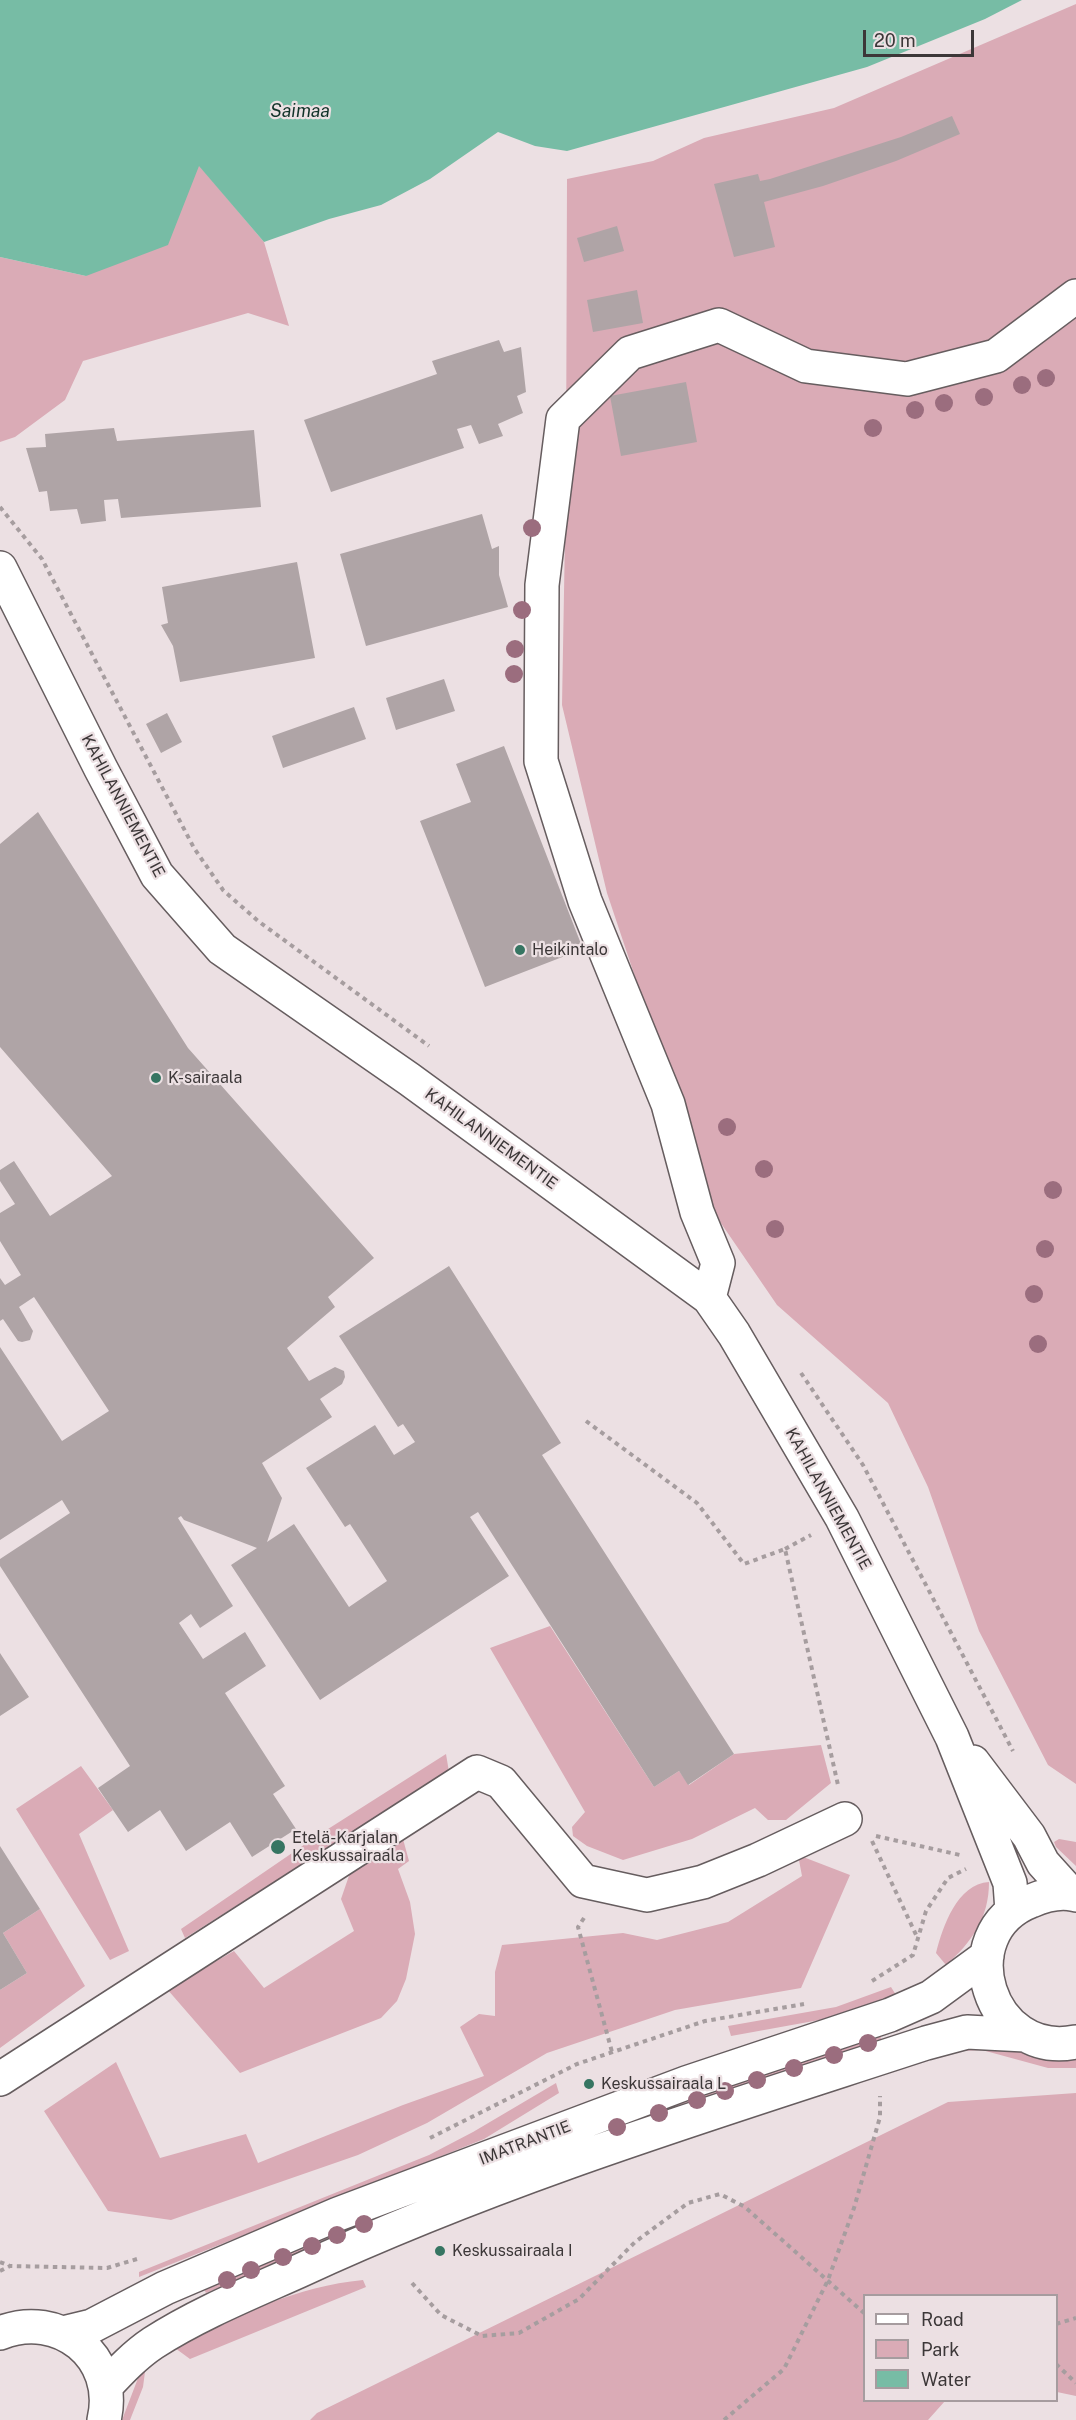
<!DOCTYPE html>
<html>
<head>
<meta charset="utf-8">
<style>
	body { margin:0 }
	#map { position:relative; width:1076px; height:2420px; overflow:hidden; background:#ece0e3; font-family:"Public Sans",sans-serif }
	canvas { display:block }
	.legend { position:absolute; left:863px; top:2294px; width:195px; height:108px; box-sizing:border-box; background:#ece0e3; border:2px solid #a69c9f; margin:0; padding:8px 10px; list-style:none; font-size:18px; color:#3c3738 }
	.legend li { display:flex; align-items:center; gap:12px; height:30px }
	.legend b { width:30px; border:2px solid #a69c9f }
	.scale { position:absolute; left:863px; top:30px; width:111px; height:27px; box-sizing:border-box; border:3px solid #3c3738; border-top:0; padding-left:8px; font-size:18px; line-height:21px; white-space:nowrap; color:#3c3738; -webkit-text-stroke:4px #ece0e3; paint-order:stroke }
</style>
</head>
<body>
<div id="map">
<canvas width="1076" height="2420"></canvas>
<ul class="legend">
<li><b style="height:8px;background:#fff"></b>Road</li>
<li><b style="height:16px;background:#daabb6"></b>Park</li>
<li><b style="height:16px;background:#77bca5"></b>Water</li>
</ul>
<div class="scale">20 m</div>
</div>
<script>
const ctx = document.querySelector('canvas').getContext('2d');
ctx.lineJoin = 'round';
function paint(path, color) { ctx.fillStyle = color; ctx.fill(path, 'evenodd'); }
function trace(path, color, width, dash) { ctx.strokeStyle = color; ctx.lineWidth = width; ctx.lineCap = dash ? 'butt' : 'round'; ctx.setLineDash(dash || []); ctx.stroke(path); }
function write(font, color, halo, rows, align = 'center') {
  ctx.font = font + ' "Public Sans",sans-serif'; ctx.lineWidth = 4.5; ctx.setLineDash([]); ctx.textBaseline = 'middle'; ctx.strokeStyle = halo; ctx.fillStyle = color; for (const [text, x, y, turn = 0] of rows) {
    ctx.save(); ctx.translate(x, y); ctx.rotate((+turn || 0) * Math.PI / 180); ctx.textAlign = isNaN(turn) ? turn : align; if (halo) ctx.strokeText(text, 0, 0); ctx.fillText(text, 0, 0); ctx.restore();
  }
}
paint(new Path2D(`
	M1076,4V1784L1048,1765L979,1631L928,1487L888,1403L777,1305L714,1213L607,893L562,705L566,480L567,179L653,161L704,138L834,108Z
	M199,165L264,242L289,326L248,313L83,361L65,400L15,437L0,442V257L86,276Z
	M550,1626L654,1787L679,1771L689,1785L734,1754L821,1745L831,1783L786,1820H768L755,1808L692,1839L623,1860L587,1846L573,1836L572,1827L585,1812L490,1648Z
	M446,1754L449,1772L185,1938L181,1929L317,1836Z
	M81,1766L113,1810L79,1834L129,1951L110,1960L16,1809Z
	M403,1839L409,1861L398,1869L410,1902L415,1934L406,1979L397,2001L381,2018L240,2073L167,1989L234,1951L264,1988L354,1931L341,1899L352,1867Z
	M1059,1839L1076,1842V1866L1056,1847L1054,1842Z
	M798,1855L850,1875L801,1988L675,2010L547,2053L427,2123L358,2155L171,2220L108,2211L44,2111L116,2062L160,2158L246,2134L258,2163L403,2105L484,2076L460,2027L479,2014L495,2016V1972L502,1945L623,1933L657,1940L728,1922L802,1876Z
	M989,1882C989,1918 972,1942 946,1965L936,1953C943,1926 957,1884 989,1882Z
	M40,1909L85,1986L0,2048V1990L27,1973L3,1933Z
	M891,1987L896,1995L836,2017L731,2036L728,2026L836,2007Z
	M880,2034L882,2043L453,2194L206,2293L202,2285L590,2132Z
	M1003,2043C1027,2052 1051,2062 1076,2058V2068H1048L982,2050L963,2051L962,2046Z
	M556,2083L559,2093L484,2139L139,2277V2272L429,2155L473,2132Z
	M1076,2093V2396L1057,2392L1056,2296H864V2400L945,2401L928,2420H310L317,2413L948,2102Z
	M363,2280L366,2287L190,2359L175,2348L178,2342C236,2316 298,2286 363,2280Z
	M145,2372L143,2387L130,2420H122L140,2373Z`), '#daabb6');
paint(new Path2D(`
	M0,0H1022L985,19L867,67L567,151L535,146L498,132L430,179L381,205L329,219L264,242L199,166L168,245L86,276L0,257Z`), '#77bca5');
paint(new Path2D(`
	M952,116L960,134L896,161L823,186L764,202L775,247L734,257L714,184L758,174L760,181L770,179L901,137Z
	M617,226L624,251L584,262L577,238Z
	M637,290L643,323L593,332L587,300Z
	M499,340L504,352L521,347L526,392L517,396L523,413L498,424L503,436L479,444L471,425L457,429L464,448L331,492L304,420L437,374L432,361Z
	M686,382L697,442L621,456L610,396Z
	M114,428L117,441L254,430L261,507L121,518L118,499L104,500L106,521L81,524L77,509L50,511L47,491L39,492L26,448L46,447L45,434Z
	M482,514L492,549L499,546V575L508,607L366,646L340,554Z
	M297,562L315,658L180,682L173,646L161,625L168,623L162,587Z
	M444,679L455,711L396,730L386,698Z
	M354,707L366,739L283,768L272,736Z
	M167,713L182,742L161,753L146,724Z
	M504,746L583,949L485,987L420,821L471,802L456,764Z
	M38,812L188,1048L374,1258L328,1297L335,1307L287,1348L309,1381L335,1367L344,1371L345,1377L342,1384L320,1399L332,1417L262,1463L282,1498L267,1542L294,1524L349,1607L387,1581L350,1524L345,1527L306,1468L375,1425L394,1455L415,1442L403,1424L398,1427L339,1336L449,1266L561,1443L542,1455L734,1754L688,1785L679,1771L654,1787L478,1512L470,1517L509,1576L320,1700L231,1565L257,1548L184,1520L181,1516L178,1518L233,1606L200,1628L191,1614L179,1623L203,1659L245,1632L266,1666L225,1693L285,1786L273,1794L296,1829L252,1857L230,1822L186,1851L160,1810L128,1832L98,1788L130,1766L0,1566V1559L70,1513L62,1500L0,1540V1347L62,1441L109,1411L34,1297L19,1307L33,1331L30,1340L22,1342L18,1341L3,1319L0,1321V1278L5,1285L21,1275L0,1241V1213L15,1204L0,1181V1170L14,1161L50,1216L112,1176L0,1047V844Z
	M0,1653L29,1697L0,1716Z
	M0,1846L40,1909L3,1933L27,1973L0,1990Z`), '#afa4a6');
const minor = new Path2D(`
	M0,568L101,769L157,875L222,949L409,1079L709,1298L734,1334L842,1518L952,1737L1010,1883L1012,1911
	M709,1298L718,1263L697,1212L668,1104L585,901L541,761L542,585L563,419L630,353L719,325L806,366L907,379L996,356L1076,296
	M973,1762L1029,1836L1043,1863L1071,1894
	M1076,1895C1062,1891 1045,1895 1031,1901C949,1933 989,2060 1076,2042
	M0,2079L477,1772L501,1782L583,1881L647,1895L703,1882L758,1860L845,1819
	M0,2333C59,2309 119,2357 104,2420
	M63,2333L92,2326L165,2288L338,2214L686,2083L890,2015L931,1997L987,1956
	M106,2386C120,2371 135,2355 153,2343C198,2314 250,2293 299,2271C501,2177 715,2112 926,2043L967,2032L1025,2035`);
trace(minor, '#665d5f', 36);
trace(new Path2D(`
	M0,507L42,559L194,848L223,890L258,921L429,1046
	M801,1373L863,1465L1013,1751
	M586,1421L697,1503L744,1564L785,1549L838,1785
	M785,1549L811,1535
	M876,1836L960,1855
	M872,1841L918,1939
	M584,1918L578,1927L612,2052
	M872,1981L913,1955L926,1911L948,1878L966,1869
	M430,2138L577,2064L705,2021L804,2004
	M0,2262L10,2266
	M0,2271L10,2266L107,2268L137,2259
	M412,2283L441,2315L482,2336L519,2333L579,2299L635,2242L688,2203L720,2194L745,2207L864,2313
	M1056,2324L1076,2318
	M1056,2364L1076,2383
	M724,2420L784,2369L828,2280L854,2208L880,2117V2096`), '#a69d9f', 4, [4.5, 4.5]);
trace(minor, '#fff', 33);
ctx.fillStyle = '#9b6d7e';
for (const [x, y] of [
	[1046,378],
	[1022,385],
	[984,397],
	[944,403],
	[915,410],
	[873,428],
	[532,528],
	[522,610],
	[515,649],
	[514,674],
	[727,1127],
	[764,1169],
	[1053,1190],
	[775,1229],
	[1045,1249],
	[1034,1294],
	[1038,1344],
	[868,2043],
	[834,2055],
	[794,2068],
	[757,2080],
	[725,2091],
	[697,2100],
	[659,2113],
	[617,2127],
	[364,2224],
	[337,2235],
	[312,2246],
	[283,2257],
	[251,2270],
	[227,2280]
]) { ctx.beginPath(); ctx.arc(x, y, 9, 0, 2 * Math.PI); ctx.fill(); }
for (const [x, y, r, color] of [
	[520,950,6,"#367562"],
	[156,1078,6,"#367562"],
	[278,1847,8,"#367562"],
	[589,2084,6,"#367562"],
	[440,2251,6,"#367562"]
]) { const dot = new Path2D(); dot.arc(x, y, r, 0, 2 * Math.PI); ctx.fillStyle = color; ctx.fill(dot); trace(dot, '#ece0e3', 2); }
write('16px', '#3c3738', '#ece0e3', [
	["KAHILANNIEMENTIE",123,806,62],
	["KAHILANNIEMENTIE",491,1139,36],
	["KAHILANNIEMENTIE",828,1499,61],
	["IMATRANTIE",525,2143,-21]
]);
write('16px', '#3c3738', '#ece0e3', [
	["Heikintalo",532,950],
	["K-sairaala",168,1078],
	["Etelä-Karjalan",292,1838],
	["Keskussairaala",292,1856],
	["Keskussairaala L",601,2084],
	["Keskussairaala I",452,2251]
], 'left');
write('italic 18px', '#12332a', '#ece0e3', [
	["Saimaa",300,111]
]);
</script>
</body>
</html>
